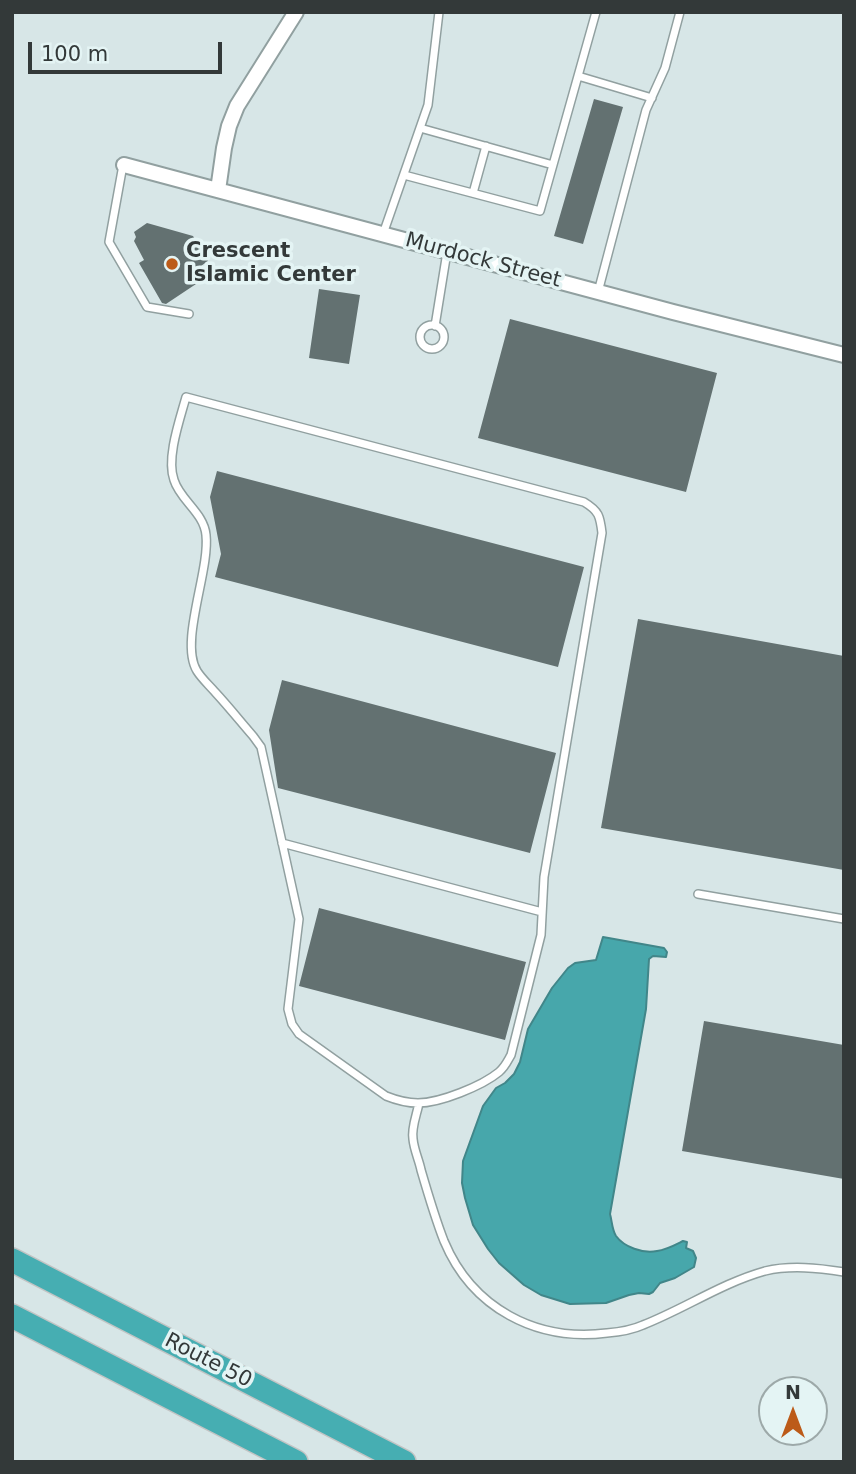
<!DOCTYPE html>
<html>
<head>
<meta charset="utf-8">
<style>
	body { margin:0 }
	#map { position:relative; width:856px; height:1474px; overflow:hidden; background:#d7e6e7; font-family:"DejaVu Sans",sans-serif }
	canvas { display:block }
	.frame { position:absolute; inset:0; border:14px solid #333939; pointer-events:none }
	.north { position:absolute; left:758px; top:1376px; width:70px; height:70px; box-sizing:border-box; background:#e4f4f4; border:2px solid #9da9a9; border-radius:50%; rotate:0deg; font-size:19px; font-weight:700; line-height:28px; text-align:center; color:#333939 }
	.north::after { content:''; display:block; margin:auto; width:24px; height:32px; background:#bc5b19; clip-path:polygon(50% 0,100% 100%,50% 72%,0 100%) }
	.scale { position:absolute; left:28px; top:42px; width:194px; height:32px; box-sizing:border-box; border:4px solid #333939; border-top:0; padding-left:9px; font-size:21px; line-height:24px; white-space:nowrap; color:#333939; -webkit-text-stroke:5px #e4f4f4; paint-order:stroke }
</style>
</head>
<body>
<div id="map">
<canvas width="856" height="1474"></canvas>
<div class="frame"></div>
<div class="north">N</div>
<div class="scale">100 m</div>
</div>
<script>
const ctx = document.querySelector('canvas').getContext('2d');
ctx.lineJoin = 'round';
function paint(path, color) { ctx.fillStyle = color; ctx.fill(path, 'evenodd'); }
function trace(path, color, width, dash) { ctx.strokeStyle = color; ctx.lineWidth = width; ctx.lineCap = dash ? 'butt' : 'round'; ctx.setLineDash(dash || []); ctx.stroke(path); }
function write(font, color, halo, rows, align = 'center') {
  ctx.font = font + ' "DejaVu Sans",sans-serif'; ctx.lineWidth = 7; ctx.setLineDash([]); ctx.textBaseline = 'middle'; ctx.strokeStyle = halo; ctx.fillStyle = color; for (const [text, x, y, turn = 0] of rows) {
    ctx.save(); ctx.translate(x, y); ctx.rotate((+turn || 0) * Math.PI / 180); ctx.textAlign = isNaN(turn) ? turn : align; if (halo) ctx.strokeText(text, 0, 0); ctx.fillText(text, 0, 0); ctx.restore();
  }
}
const water = new Path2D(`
	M603,937L664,948L667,952L666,957L653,956L649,959L646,1009L610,1214C612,1221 612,1230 616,1236C624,1247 643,1254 657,1251C666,1250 675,1245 683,1241L687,1242L686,1248L693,1251L696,1258L694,1267L675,1278L660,1283L653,1292L649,1294L639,1293L629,1295L606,1303L570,1304L541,1295L524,1285L499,1263L488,1249L473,1225L465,1198L462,1183L463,1161L483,1106L496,1088L505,1083L514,1074L520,1062L528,1029L552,988L568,968L575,963L596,960Z`);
paint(water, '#47a7ab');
trace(water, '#418689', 2);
paint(new Path2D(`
	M594,99L623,107L583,244L554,236Z
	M147,223L193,236L208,261L201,266L205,272L199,276V282L166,304L162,303L139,263L144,260L134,241L136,237L134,232Z
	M319,289L360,295L349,364L309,358Z
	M510,319L717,373L686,492L478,438Z
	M217,471L584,567L558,667L215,577L221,554L210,497Z
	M638,619L844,656V870L601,828Z
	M282,680L556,753L530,853L278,788L269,730Z
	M319,908L526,962L505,1040L299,986Z
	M704,1021L844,1045V1179L682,1151Z`), '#637171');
const service = new Path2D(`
	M578,76L652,98
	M420,128L553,165
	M123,165L109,242L147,307L189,314
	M404,175L540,211L596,12
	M473,193L486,146
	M383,234L428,105L439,12
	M598,292L646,110L665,68L680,12
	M420 337a12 12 0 1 1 24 0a12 12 0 1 1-24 0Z
	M435,326L447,252
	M186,397L584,502C599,511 600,516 602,533L544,877L541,935L511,1055C507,1062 505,1067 499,1072C482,1086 440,1103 418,1103C407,1103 396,1100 386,1096L299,1034L292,1024L288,1009L299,919L261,747L253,736C240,721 228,706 215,692C209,685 202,679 197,671C179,642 210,571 206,535C204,513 180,500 174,480C166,458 180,419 186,397Z
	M282,843L542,912
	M698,894L844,919
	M419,1103C417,1114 411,1128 413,1139C414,1150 419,1160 421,1170C428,1194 435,1218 444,1241C472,1308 536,1342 607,1333C619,1332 632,1330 643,1325C684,1309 722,1283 765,1271C791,1265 818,1268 844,1272`);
const minor = new Path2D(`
	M124,165L673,312L844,355
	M218,190L224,148L229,126L237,106L296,12`);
const trunk = new Path2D(`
	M12,1260L404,1462
	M12,1316L296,1462`);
trace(service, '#91a0a0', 10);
trace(minor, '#91a0a0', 18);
trace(trunk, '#c2c4c4', 26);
trace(service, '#fff', 7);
trace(minor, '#fff', 14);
trace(trunk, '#46aeb2', 23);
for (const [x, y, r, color] of [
	[172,264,7,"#bc5b19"]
]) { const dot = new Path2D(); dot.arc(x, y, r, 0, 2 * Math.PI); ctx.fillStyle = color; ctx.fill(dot); trace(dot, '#e4f4f4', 2.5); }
write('bold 21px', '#333939', '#e4f4f4', [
	["Crescent",186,252],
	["Islamic Center",186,276]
], 'left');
write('21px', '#333939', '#e4f4f4', [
	["Murdock Street",483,261,15],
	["Route 50",208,1361,27]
]);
</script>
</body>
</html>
